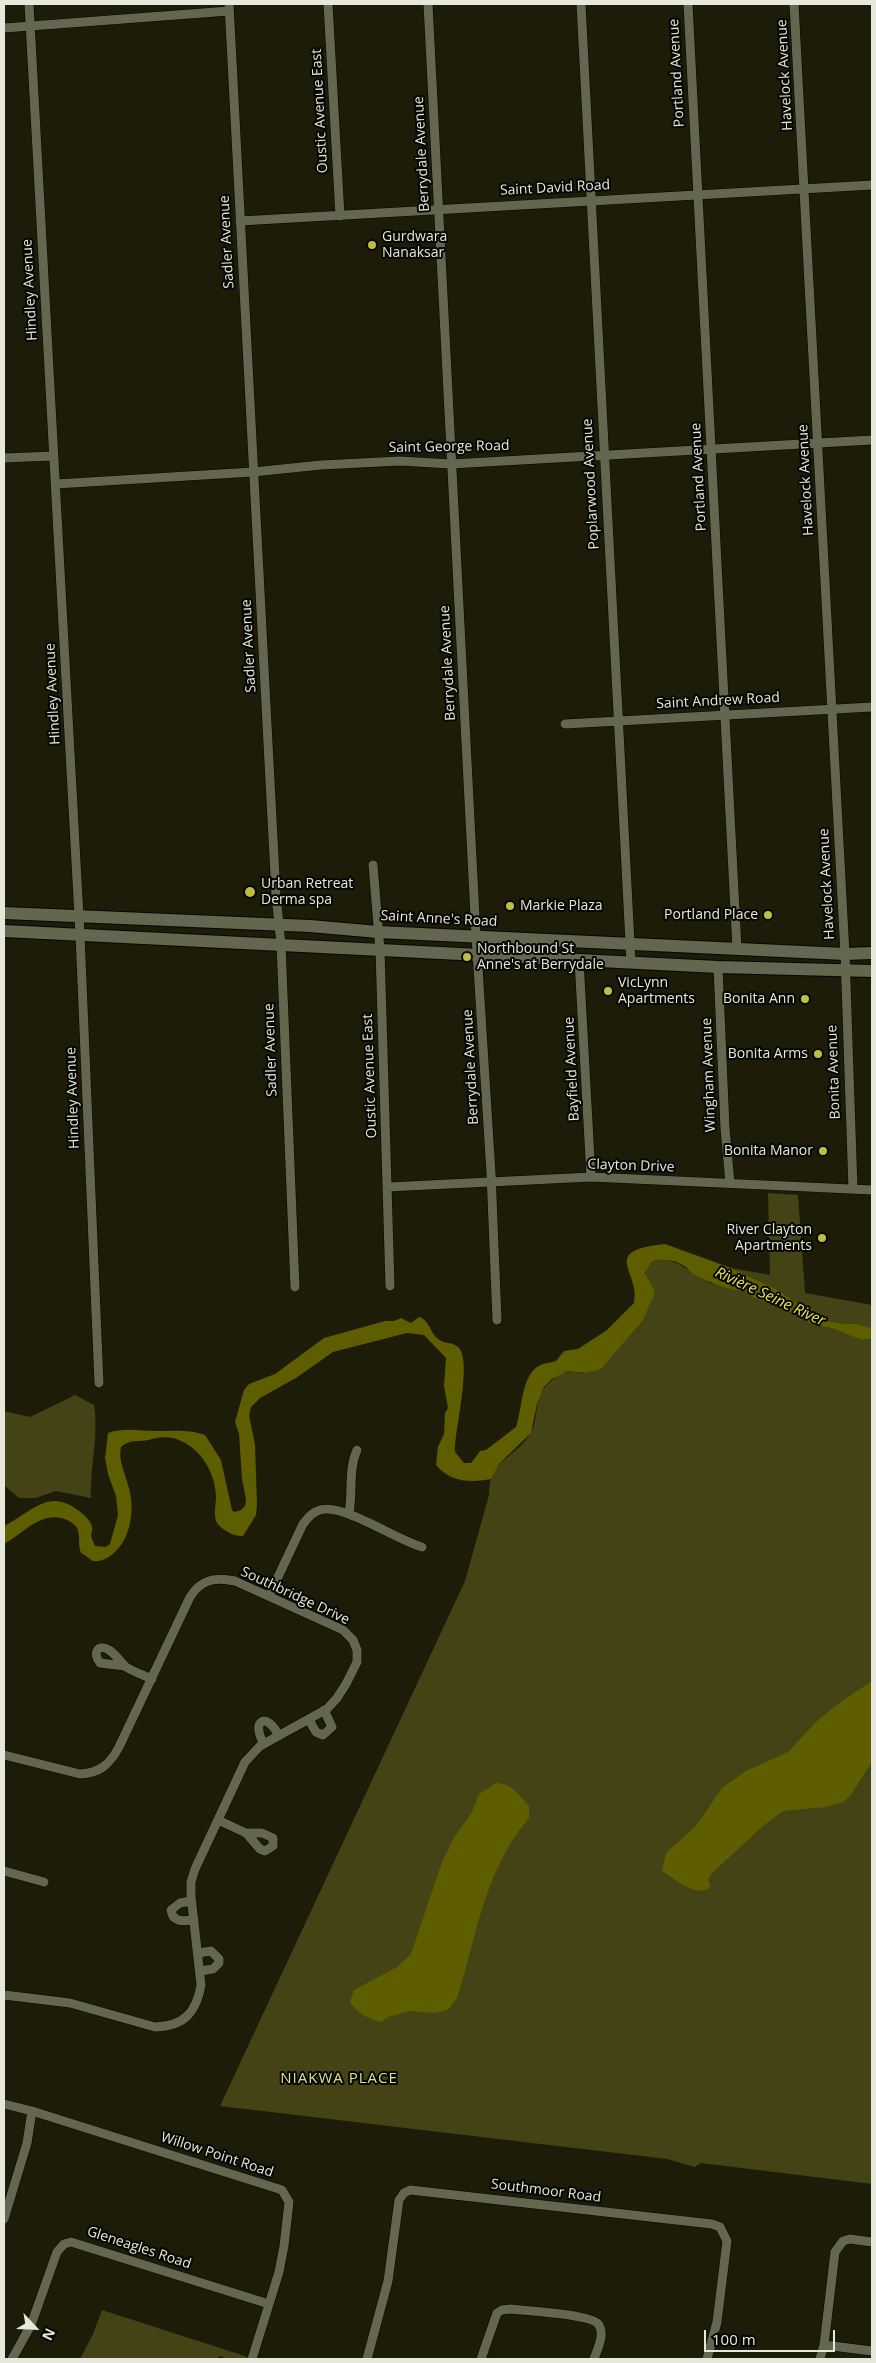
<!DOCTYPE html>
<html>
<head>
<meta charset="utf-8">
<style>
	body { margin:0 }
	#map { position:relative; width:876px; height:2363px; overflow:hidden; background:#1c1c08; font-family:"Open Sans",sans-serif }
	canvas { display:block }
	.frame { position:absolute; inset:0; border:5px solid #e7e8dc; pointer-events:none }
	.north { position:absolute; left:10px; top:2303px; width:50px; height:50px; -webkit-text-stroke:4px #060602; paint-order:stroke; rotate:115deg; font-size:14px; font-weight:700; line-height:20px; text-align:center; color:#e7e8dc }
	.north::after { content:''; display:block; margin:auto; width:18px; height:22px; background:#e7e8dc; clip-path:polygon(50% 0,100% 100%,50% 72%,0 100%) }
	.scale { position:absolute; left:704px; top:2330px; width:131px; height:22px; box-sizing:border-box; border:2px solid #e7e8dc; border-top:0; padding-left:6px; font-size:15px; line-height:18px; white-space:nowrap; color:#e7e8dc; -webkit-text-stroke:4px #060602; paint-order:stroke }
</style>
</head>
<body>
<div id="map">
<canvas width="876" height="2363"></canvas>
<div class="frame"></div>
<div class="north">N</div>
<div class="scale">100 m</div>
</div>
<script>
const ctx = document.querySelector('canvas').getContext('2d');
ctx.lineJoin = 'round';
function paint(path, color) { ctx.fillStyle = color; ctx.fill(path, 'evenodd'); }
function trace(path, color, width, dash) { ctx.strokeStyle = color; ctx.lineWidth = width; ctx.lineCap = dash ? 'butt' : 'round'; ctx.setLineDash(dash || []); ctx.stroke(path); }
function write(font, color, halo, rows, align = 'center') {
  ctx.font = font + ' "Open Sans",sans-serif'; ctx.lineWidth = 4; ctx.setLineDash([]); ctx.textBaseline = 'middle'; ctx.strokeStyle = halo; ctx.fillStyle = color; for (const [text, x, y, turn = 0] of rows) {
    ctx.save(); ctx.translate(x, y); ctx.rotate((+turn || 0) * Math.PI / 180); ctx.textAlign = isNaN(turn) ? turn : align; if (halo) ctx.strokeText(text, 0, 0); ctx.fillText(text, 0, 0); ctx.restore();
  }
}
paint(new Path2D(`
	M768,1193L798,1195L805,1293L872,1305V1328L857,1324L838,1323L820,1319L776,1289L731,1268L770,1275Z
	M665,1259L679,1264L710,1283L729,1287L737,1291L747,1292L752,1297L797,1315L812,1325L831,1328L861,1340L872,1339V2184L701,2163L695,2167L667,2159L220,2106L465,1581L489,1495C489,1458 514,1460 530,1434C540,1418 532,1397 550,1382C555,1377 566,1370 574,1371C577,1372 582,1374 585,1373C614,1370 640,1313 654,1289C646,1278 642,1272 651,1261Z
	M75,1395L94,1405C99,1434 90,1466 91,1498L56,1491L36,1498H19L4,1485V1411L30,1417Z
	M102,2310L248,2357L247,2359H229L220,2356L216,2359H80L93,2334Z`), '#434315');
paint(new Path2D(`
	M665,1244L731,1268L776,1289L820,1319L838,1323L857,1324L872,1328V1339L861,1340L831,1328L812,1325L797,1315L752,1297L747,1292C733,1291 707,1282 695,1275C692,1274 689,1270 686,1267C676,1260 663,1258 652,1261L645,1273L654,1289V1295L643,1320L601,1369L586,1373L568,1371L552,1379L544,1387L537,1404L531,1433L499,1464L491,1479C470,1483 450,1482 436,1465L438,1447L444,1434L445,1413L448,1408L444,1386L446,1358L424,1335L407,1333L333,1352L296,1378L260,1398L251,1407L249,1415L255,1445L257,1504L256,1515L243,1536C235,1537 222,1530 217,1523C213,1515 216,1505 216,1496C215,1464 187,1429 152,1439C141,1443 131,1438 121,1447C118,1460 125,1473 128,1485C135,1505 132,1534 117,1550C110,1557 103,1562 93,1561L81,1553C78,1546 80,1538 78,1530C76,1525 71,1522 67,1520C42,1509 23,1534 4,1544V1526C35,1510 50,1485 84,1515C91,1522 94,1526 91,1536L95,1546L106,1547L110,1544L118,1515L116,1496L108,1474L105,1458L108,1433C123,1427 141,1431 158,1431C175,1431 188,1429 205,1435L221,1460L232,1510L234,1512L241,1510L245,1506L246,1499L242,1479L239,1434L235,1422L244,1390L249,1384L275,1374L324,1338L385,1321H394L401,1318L411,1323L419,1317L422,1318C430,1323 431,1334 438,1339C444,1344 453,1342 458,1347C473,1359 454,1433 455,1452L464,1463H471L480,1451L486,1450L516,1427C522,1410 521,1379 537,1367C542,1363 550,1363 556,1361L564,1351L578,1349L607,1330L634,1303C641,1271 598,1251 665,1244Z
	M872,1681V1762L850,1796L843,1802L825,1807L783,1811L763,1826L712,1873L708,1880L711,1886C697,1900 676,1879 662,1871L666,1853L695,1827L722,1788L746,1771L788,1752L817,1721L838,1704Z
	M496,1783C512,1783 519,1795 529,1806V1818C483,1873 478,1933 457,1998L449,2009L445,2011L434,2013L410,2011L388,2017L381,2022C366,2018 359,2014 350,2002L354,1990L397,1967L411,1954L442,1862L453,1839L472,1812L479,1794Z`), '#5e5d00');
const street = new Path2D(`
	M29,4L80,935L99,1383
	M229,4L276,895L281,945L295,1287
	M328,4L340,216
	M428,4L476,936L491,1173L497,1320
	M581,4L631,962
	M688,4L737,949
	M794,4L845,954L853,1189
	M4,28L229,11
	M240,221L872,185
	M4,458L53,456
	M56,484L253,472L321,465L400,461L451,464L872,440
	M565,724L872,707
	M373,865L380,950L390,1286
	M579,960L591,1177
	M718,967L725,1128L730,1183
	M388,1187L591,1177L872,1190
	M349,1513C353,1492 348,1470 357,1450
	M269,1596L303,1524C308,1518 312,1512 320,1510C343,1503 396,1540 422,1547
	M125,1666L100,1663C92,1653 98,1643 109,1650C116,1654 120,1662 126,1667C134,1672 143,1675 152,1679
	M309,1720L316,1732L323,1735L332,1727L324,1710
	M264,1744C250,1720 267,1711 279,1736
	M4,1755L80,1774C100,1773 110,1764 119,1747L190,1597C201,1579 216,1577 235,1581L343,1630L353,1640L357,1650V1662L346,1684L337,1698L327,1709L260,1746L245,1762L195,1869L191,1882V1896L201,1985C196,2013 184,2026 155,2027L70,2003L4,1995
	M218,1820L246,1833L260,1849L265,1851L273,1846V1838L262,1833H246
	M4,1871L44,1882
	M191,1901L180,1903L171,1910C173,1923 183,1921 194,1920
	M198,1953L211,1951L219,1959V1963L213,1969L200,1971
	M4,2104L32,2111L282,2190L289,2202L284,2246L279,2272L252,2359
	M4,2219L27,2143L32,2111
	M824,2345L872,2351
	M12,2359L31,2325L57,2252L64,2244L71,2242L269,2304
	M367,2359L388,2281L399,2200L404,2193L410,2190L712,2224L720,2227L727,2241L717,2322L707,2359
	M481,2359L497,2313L502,2310L511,2309C527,2311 593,2314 599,2325C605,2335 597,2350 594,2359
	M820,2359L824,2345L835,2252L843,2241L850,2239L872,2242`);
const secondary = new Path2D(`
	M4,913L310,926L378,932L845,954L872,953
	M4,931L718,967L872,971`);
trace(street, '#070600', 10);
trace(secondary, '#070600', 14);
trace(street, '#656650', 9);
trace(secondary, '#656650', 12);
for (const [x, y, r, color] of [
	[372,245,5,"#bfbe42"],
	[250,892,6,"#bfbe42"],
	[510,906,5,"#bfbe42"],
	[768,915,5,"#bfbe42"],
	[467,957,5,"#bfbe42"],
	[608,991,5,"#bfbe42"],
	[805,999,5,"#bfbe42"],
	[818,1054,5,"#bfbe42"],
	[823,1151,5,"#bfbe42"],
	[822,1238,5,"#bfbe42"]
]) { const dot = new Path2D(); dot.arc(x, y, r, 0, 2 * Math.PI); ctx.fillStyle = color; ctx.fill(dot); trace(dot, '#060602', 2); }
write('14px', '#e7e8dc', '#060602', [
	["Portland Avenue",677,73,-93],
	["Havelock Avenue",785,75,-93],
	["Oustic Avenue East",320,111,-93],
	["Berrydale Avenue",422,154,-93],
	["Saint David Road",555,188,-3],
	["Sadler Avenue",227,242,-93],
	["Hindley Avenue",30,290,-93],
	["Saint George Road",449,447,-1],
	["Portland Avenue",699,477,-93],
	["Havelock Avenue",806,480,-93],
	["Poplarwood Avenue",591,484,-93],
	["Sadler Avenue",249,646,-93],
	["Berrydale Avenue",448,663,-93],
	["Hindley Avenue",53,694,-93],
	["Saint Andrew Road",718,701,-3],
	["Havelock Avenue",827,884,-93],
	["Saint Anne's Road",439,919,3],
	["Sadler Avenue",271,1050,-92],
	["Berrydale Avenue",471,1067,-93],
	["Bayfield Avenue",572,1069,-93],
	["Bonita Avenue",834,1072,-92],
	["Wingham Avenue",709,1075,-92],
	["Oustic Avenue East",370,1076,-92],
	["Hindley Avenue",73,1098,-92],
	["Clayton Drive",631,1166,2],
	["Southbridge Drive",295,1596,25],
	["Willow Point Road",217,2155,18],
	["Southmoor Road",546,2191,7],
	["Gleneagles Road",139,2248,18]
]);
write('14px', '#e7e8dc', '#060602', [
	["Gurdwara",382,237],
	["Nanaksar",382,253],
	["Urban Retreat",261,884],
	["Derma spa",261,900],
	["Markie Plaza",520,906],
	["Portland Place",758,915,"right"],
	["Northbound St",477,949],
	["Anne's at Berrydale",477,965],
	["VicLynn",618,983],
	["Apartments",618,999],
	["Bonita Ann",795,999,"right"],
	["Bonita Arms",808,1054,"right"],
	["Bonita Manor",813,1151,"right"],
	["River Clayton",812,1230,"right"],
	["Apartments",812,1246,"right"]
], 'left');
write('italic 15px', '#e2e358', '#060602', [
	["Rivière Seine River",770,1297,25]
]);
ctx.letterSpacing = '1px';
write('15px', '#dee091', '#060602', [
	["NIAKWA PLACE",339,2079]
]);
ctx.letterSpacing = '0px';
</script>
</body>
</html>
